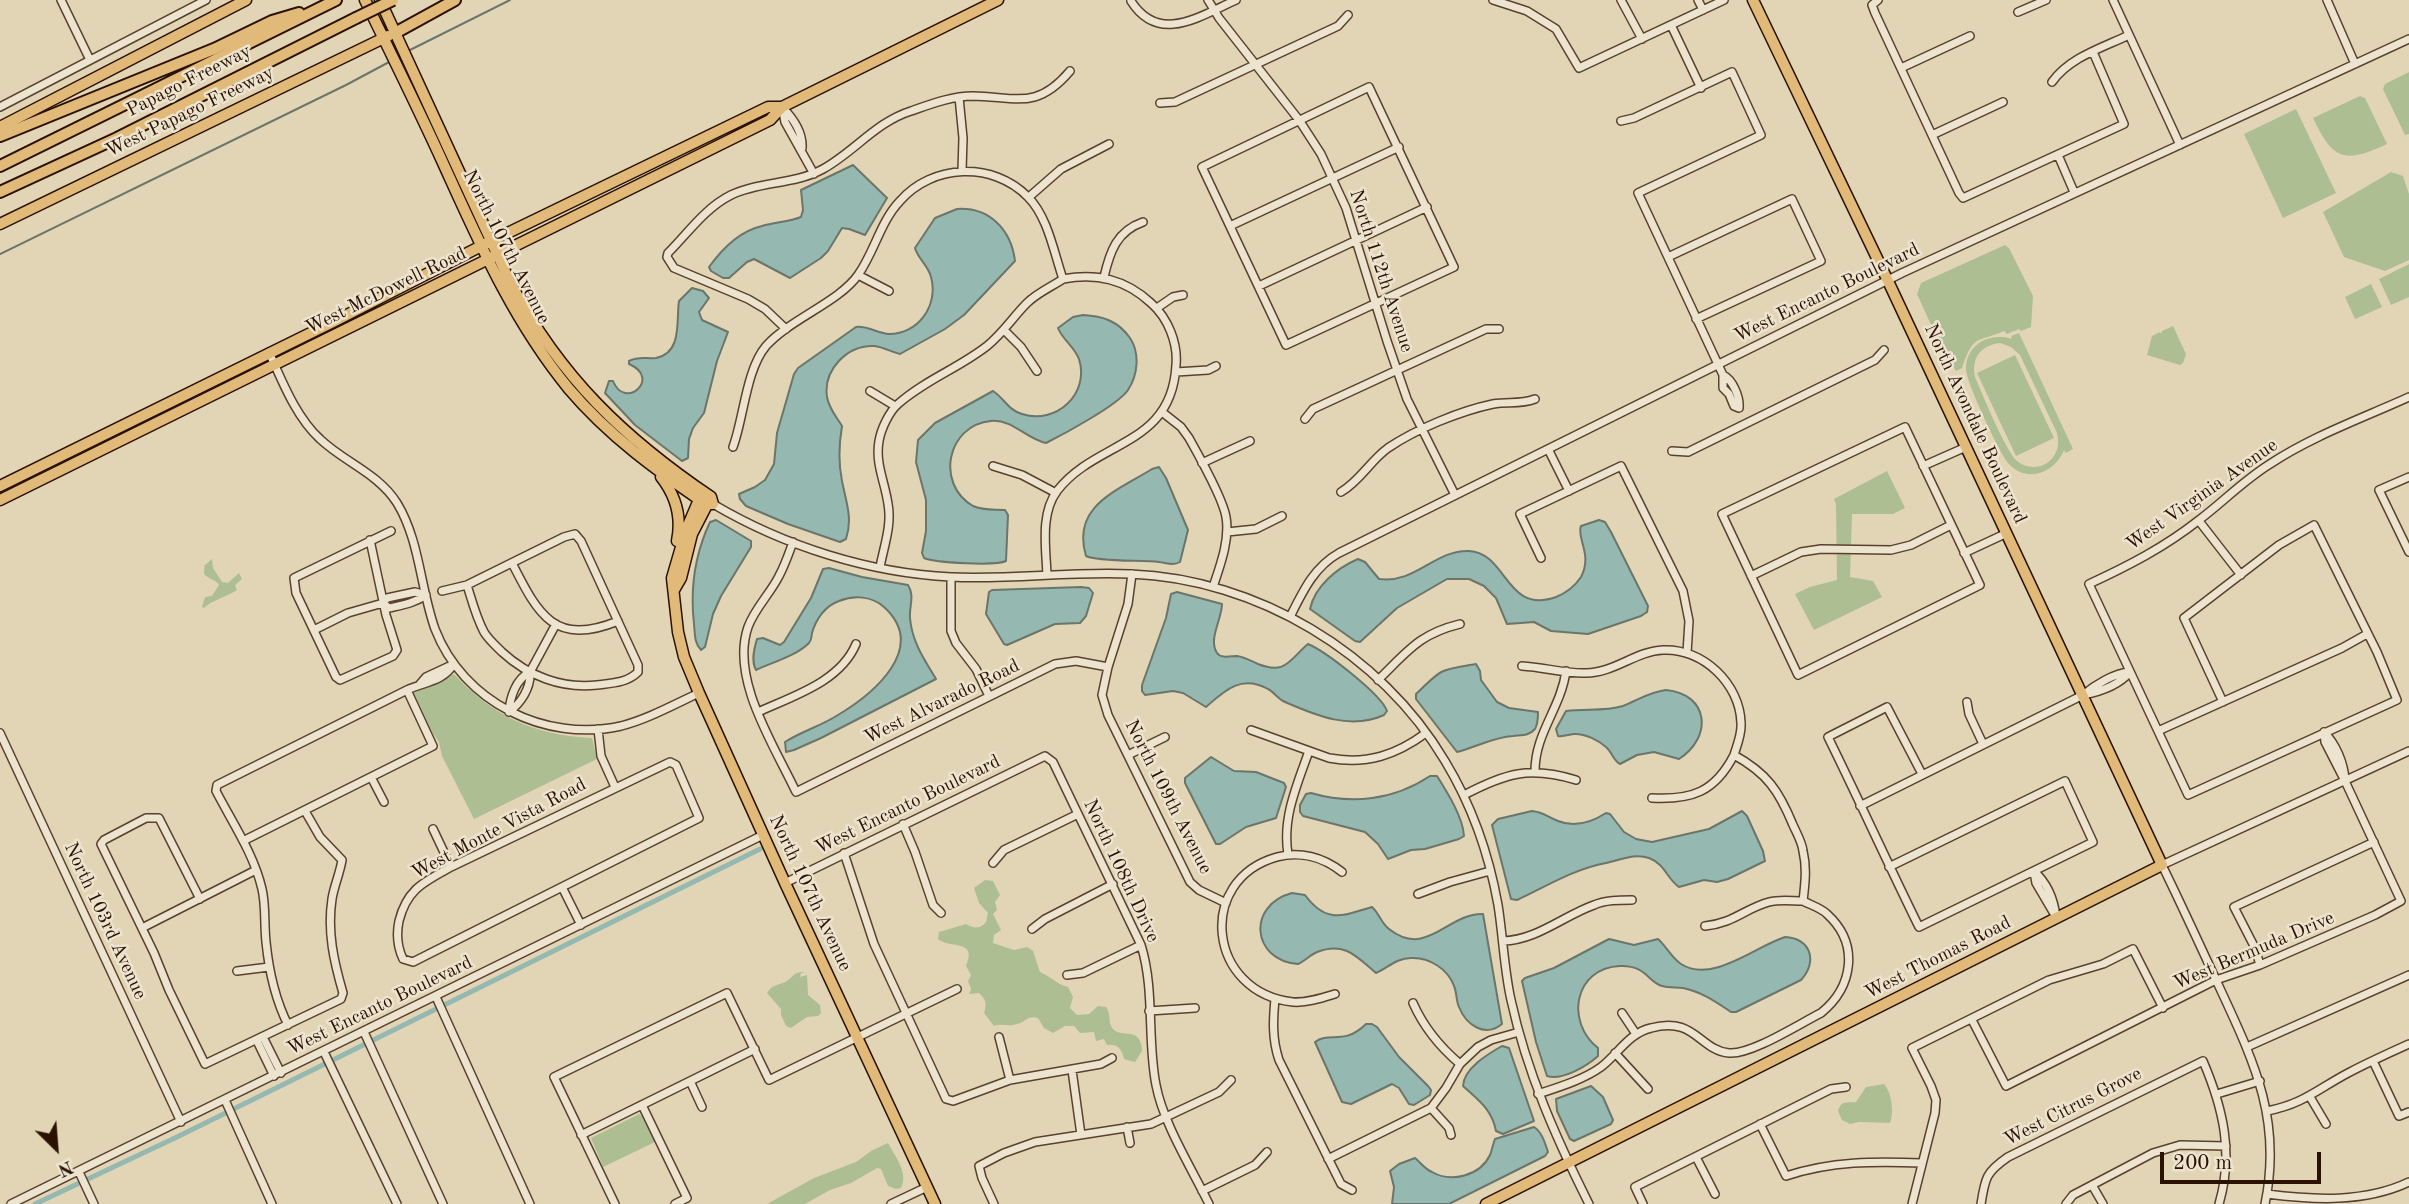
<!DOCTYPE html>
<html>
<head>
<meta charset="utf-8">
<style>
	body { margin:0 }
	#map { position:relative; width:2409px; height:1204px; overflow:hidden; background:#e2d5b5; font-family:"Old Standard TT",serif }
	canvas { display:block }
	.north { position:absolute; left:21px; top:1113px; width:70px; height:70px; -webkit-text-stroke:5px #ece4cf; paint-order:stroke; rotate:155deg; font-size:19px; font-weight:700; line-height:28px; text-align:center; color:#2b1100 }
	.north::after { content:''; display:block; margin:auto; width:24px; height:32px; background:#2b1100; clip-path:polygon(50% 0,100% 100%,50% 72%,0 100%) }
	.scale { position:absolute; left:2160px; top:1152px; width:161px; height:32px; box-sizing:border-box; border:4px solid #2b1100; border-top:0; padding-left:9px; font-size:21px; line-height:24px; white-space:nowrap; color:#2b1100; -webkit-text-stroke:5px #ece4cf; paint-order:stroke }
</style>
</head>
<body>
<div id="map">
<canvas width="2409" height="1204"></canvas>
<div class="north">N</div>
<div class="scale">200 m</div>
</div>
<script>
const ctx = document.querySelector('canvas').getContext('2d');
ctx.lineJoin = 'round';
function paint(path, color) { ctx.fillStyle = color; ctx.fill(path, 'evenodd'); }
function trace(path, color, width, dash) { ctx.strokeStyle = color; ctx.lineWidth = width; ctx.lineCap = dash ? 'butt' : 'round'; ctx.setLineDash(dash || []); ctx.stroke(path); }
function write(font, color, halo, rows, align = 'center') {
  ctx.font = font + ' "Old Standard TT",serif'; ctx.lineWidth = 5; ctx.setLineDash([]); ctx.textBaseline = 'middle'; ctx.strokeStyle = halo; ctx.fillStyle = color; for (const [text, x, y, turn = 0] of rows) {
    ctx.save(); ctx.translate(x, y); ctx.rotate((+turn || 0) * Math.PI / 180); ctx.textAlign = isNaN(turn) ? turn : align; if (halo) ctx.strokeText(text, 0, 0); ctx.fillText(text, 0, 0); ctx.restore();
  }
}
paint(new Path2D(`
	M2409,72V134L2405,135L2383,89L2385,84Z
	M2360,96L2365,98L2387,144C2344,164 2333,160 2313,118Z
	M2296,109L2336,193L2283,218L2244,134Z
	M2391,172L2403,176L2409,194V260L2385,271L2344,257L2323,212Z
	M2005,245L2009,248L2033,296L2031,327L2021,331L2019,329L2007,334L2004,331C1977,343 1974,333 1962,368L1956,371L1942,349L1917,294L1921,283Z
	M2409,264V297L2391,305L2379,279Z
	M2371,284L2382,307L2355,319L2345,297Z
	M2173,326L2186,354L2183,363L2180,365L2147,355L2152,336L2160,332L2161,334L2162,331Z
	M2019,333L2073,449L2066,453L2064,450C2055,473 2026,484 2008,463C1999,452 1966,382 1966,369C1966,344 1990,332 2012,339L2011,336ZM2000,343L2011,347L2020,355L2057,433C2060,445 2057,456 2047,463C2038,469 2025,468 2017,461C2006,452 1982,393 1975,377C1971,358 1981,345 2000,343Z
	M2015,355L2054,438L2016,456L1977,373Z
	M1887,471L1905,508L1893,514H1852L1850,577L1873,581L1882,597L1814,630L1795,594L1810,587L1837,580L1836,504L1834,499Z
	M212,559L213,568L222,582L228,583L239,573L242,579L235,585L237,590C226,597 212,600 204,608L202,607L205,597L212,596L219,585C217,580 205,578 204,573C204,570 205,568 204,566Z
	M454,674C494,717 534,735 592,738L597,759L474,819L442,756L439,742L432,732L414,693Z
	M985,880L993,881L1000,895L995,902L997,910L993,914L1001,930L994,935L993,943L1014,950L1027,947L1033,951L1040,972C1050,976 1058,985 1068,987L1073,997L1070,1008L1077,1015L1089,1014L1098,1006L1106,1007C1112,1015 1107,1022 1113,1029C1122,1039 1141,1025 1142,1051L1135,1062L1124,1059C1122,1049 1118,1044 1107,1045L1104,1039L1096,1041L1094,1032L1080,1033L1074,1026H1065L1053,1033L1044,1028L1038,1018C1027,1015 1026,1022 1017,1024C1008,1027 1002,1023 994,1026L984,1013C987,1004 986,999 979,993L969,994L971,989L968,981L971,975L966,966C978,939 950,949 938,939L939,932L966,924C974,929 980,929 986,922L988,913L979,903L974,888Z
	M802,972L805,973H801L800,977L807,975L808,995L820,1005L821,1013L818,1016L807,1017L791,1028L786,1026L781,1015V1009L767,993C773,983 779,986 787,981C794,976 793,973 802,972Z
	M1884,1084C1892,1093 1894,1112 1890,1123L1859,1122L1850,1124L1842,1120L1838,1111C1841,1100 1847,1103 1856,1102L1866,1087Z
	M639,1114L642,1116L655,1142L603,1167L591,1138Z
	M888,1143C895,1156 909,1173 901,1188L896,1189L888,1186L881,1169L877,1168L851,1183L830,1190L805,1204H767L814,1178L856,1162L871,1151Z`), '#adbe92');
const water = new Path2D(`
	M853,165L887,198L865,235L849,229L842,228L828,251L821,258L790,278L754,259L747,262L729,278H723L711,271L709,267C722,249 740,231 762,226C775,222 789,222 801,217L803,210L801,190Z
	M957,209C989,207 1011,229 1015,261L964,315L945,329L900,354C891,352 884,347 874,346C847,345 823,370 827,397C829,409 836,416 842,426C839,444 838,462 842,481C846,502 853,518 846,539L840,542L788,524L746,506L740,499L739,494L755,487L765,480L774,464L777,433L794,374L798,368L856,327C866,325 877,333 888,334C918,335 939,305 931,277C928,265 918,259 915,248L935,218Z
	M692,288L703,291L709,298L699,312L702,320L728,332L717,361L704,413L693,428L689,439L688,458L682,461L635,425L605,393L609,381H613C625,411 662,378 629,364V361C639,356 646,359 656,358C683,353 676,319 679,301Z
	M1083,315C1103,316 1118,321 1130,338C1140,353 1138,375 1128,390C1118,405 1064,434 1046,443C1026,439 1013,419 991,421C947,425 935,484 973,506C984,511 995,509 1005,510L1008,515L1006,561C996,566 936,563 924,558L922,553L926,531V500L916,462L918,440L935,423L993,391C1004,398 1008,410 1022,414C1056,425 1090,394 1079,359C1074,346 1062,339 1058,328L1073,317Z
	M1159,467L1166,478L1188,530L1180,562C1173,566 1167,563 1159,562C1141,560 1098,562 1086,556C1071,506 1117,491 1152,469Z
	M716,520L751,541V547L721,596L713,614L705,647L701,650C694,643 695,633 694,624C690,589 695,554 710,522Z
	M1599,520L1605,522L1611,532L1648,606L1647,612L1641,616L1588,634L1551,631L1534,622L1507,624L1496,598L1484,586L1469,579H1447L1397,608L1360,642L1355,641L1310,609C1315,586 1337,568 1358,559L1365,562L1379,579C1416,584 1434,550 1469,551C1508,553 1505,615 1556,597C1566,593 1575,586 1581,577C1593,554 1576,538 1581,526Z
	M829,568L862,577L908,585C915,596 909,606 910,618C912,642 924,659 936,679L821,738L794,750L786,752L785,742C802,731 821,726 838,715C873,694 929,648 884,607C872,596 854,595 839,601C825,606 816,619 812,633C811,638 812,639 809,643C796,656 773,662 756,670C751,661 754,649 757,639L763,638L780,645L784,642L811,598L823,569Z
	M1081,587L1089,588L1093,593L1086,616L1080,623L1055,624L1007,645L1004,644L986,614L989,592L992,590Z
	M1177,592L1222,604C1222,619 1208,639 1217,653C1221,659 1231,656 1237,656C1245,657 1251,661 1258,664C1286,675 1289,660 1308,644C1325,651 1381,694 1387,711L1384,715C1351,730 1317,716 1285,702C1278,699 1274,692 1268,689C1241,674 1224,691 1206,707L1183,693L1173,691L1145,695L1142,691V685L1166,618L1171,594Z
	M1476,664L1480,671L1481,680L1497,702L1509,708L1538,712C1538,717 1538,724 1535,729C1529,736 1522,735 1513,736C1494,737 1476,747 1457,752L1416,699V694C1443,668 1439,670 1476,664Z
	M1666,690C1709,694 1713,737 1679,759L1654,752L1637,755L1620,764C1613,760 1612,752 1606,747C1598,740 1586,734 1575,734C1569,734 1565,737 1558,736L1556,729L1566,711C1585,708 1603,712 1623,706C1638,700 1649,692 1666,690Z
	M1211,757L1234,771L1256,772L1284,783L1286,787L1276,818L1246,827L1220,844H1216L1185,783V778Z
	M1430,776H1437C1447,792 1463,817 1464,836L1459,839L1425,849L1411,850L1388,859L1378,844L1365,832L1303,816L1300,812V805L1306,794L1311,793C1352,805 1394,800 1430,776Z
	M1532,811C1543,812 1548,817 1558,821C1575,828 1592,822 1606,813L1610,814L1624,832L1636,839L1652,842L1709,829L1742,811L1747,816L1763,851L1765,861L1728,879L1717,882L1704,880L1679,887C1667,879 1665,864 1649,858C1634,853 1621,860 1606,863C1574,869 1547,886 1517,900L1511,899L1492,825L1498,819Z
	M1292,893L1305,895C1327,925 1344,915 1372,907C1379,913 1381,923 1389,929C1427,959 1447,913 1483,914L1502,1024C1485,1038 1466,1025 1459,1007C1456,1001 1457,993 1454,986C1448,969 1429,957 1411,958C1396,958 1388,968 1376,973C1357,957 1345,941 1317,952C1310,955 1305,961 1298,964C1251,960 1247,905 1292,893Z
	M1785,937C1811,938 1818,962 1801,980L1736,1012H1731C1716,1002 1702,992 1683,988C1677,987 1669,988 1662,986C1648,982 1646,965 1620,966C1574,968 1565,1022 1598,1048V1056C1587,1066 1562,1081 1547,1076L1536,1042L1522,981L1525,978L1554,968L1609,939L1634,945L1658,939C1666,946 1671,957 1681,964C1712,984 1754,947 1785,937Z
	M1366,1024H1372L1377,1027L1399,1057L1428,1086L1431,1090L1430,1095L1414,1105L1409,1104L1399,1088L1392,1084L1351,1104L1342,1102L1315,1042C1329,1031 1344,1046 1366,1024Z
	M1502,1046L1509,1048L1534,1121L1503,1134L1496,1131C1492,1109 1478,1100 1463,1086C1464,1068 1488,1054 1502,1046Z
	M1591,1086L1603,1097L1613,1120L1611,1124L1574,1141L1570,1139L1557,1111L1556,1099Z
	M1534,1127C1542,1132 1545,1143 1548,1152L1545,1156L1449,1204H1392L1394,1187L1390,1171L1399,1164L1415,1158C1421,1163 1425,1169 1432,1172C1451,1183 1480,1176 1490,1155C1492,1150 1493,1144 1495,1139Z`);
paint(water, '#95b8b0');
trace(water, '#6b756a', 2);
trace(new Path2D(`
	M408,51L510,0
	M0,254L346,85L391,61`), '#6b756a', 2);
trace(new Path2D(`
	M35,1204L177,1137L760,849`), '#95b8b0', 5);
const minor = new Path2D(`
	M61,0L90,60
	M1208,0L1219,18L1299,120L1321,154L1346,208L1387,341L1407,399L1455,495
	M1493,0L1527,11L1556,29L1579,68L1724,0
	M1621,0L1642,39
	M1698,0L1703,10
	M1878,0L1872,5L1875,13L1959,193L1963,198L2124,124L2093,52
	M2113,0L2180,145
	M2327,0L2355,64
	M1131,1C1159,45 1200,16 1236,0
	M2018,12L2046,0
	M1671,25L1701,88
	M1901,68L1970,36
	M2052,82C2070,57 2102,48 2129,35
	M1369,87L1454,267L1286,345L1202,167Z
	M959,97L963,138L962,171
	M1160,103L1175,102L1338,26L1348,15
	M0,107L206,0
	M782,107L785,122L814,174
	M782,107C793,118 803,132 802,148
	M1621,121L1634,118L1732,72L1761,135L1638,193L1723,375
	M1932,135L2003,102
	M2058,155L2074,192
	M1029,197L1061,169L1109,144
	M1230,226L1399,147
	M1668,257L1792,199L1821,261L1696,319
	M858,275L889,291
	M1104,277C1110,251 1117,231 1143,222
	M1259,286L1427,207
	M1157,308L1173,297L1183,295
	M786,329L765,309L748,299L674,268L667,257L668,253C688,233 705,208 731,195C760,181 794,185 823,169C854,152 876,122 911,111C931,104 952,96 973,96C1017,97 1037,110 1070,71
	M1005,331L1021,347L1037,371
	M269,352C282,381 296,417 320,439C344,462 378,473 397,503C420,541 420,587 435,629C463,702 545,743 621,726C648,719 673,705 699,693
	M1176,372L1208,370L1216,366
	M1723,375C1733,380 1740,397 1739,408L1734,406L1729,394L1723,388Z
	M870,391L895,406
	M1162,412L1181,427L1189,438C1199,456 1223,498 1226,517C1230,540 1220,566 1213,587
	M1305,419L1313,409L1486,329H1499
	M1905,427L1980,585L1798,675L1722,514Z
	M733,447C744,417 746,370 766,346C790,319 839,302 858,275C875,251 880,222 900,201C932,164 993,161 1028,197C1048,217 1054,253 1063,279C1097,273 1125,279 1151,303C1168,318 1178,343 1176,365C1172,447 1096,440 1057,491C1040,514 1046,548 1047,575
	M1548,449L1569,491
	M1672,451L1688,452L1875,360L1884,350
	M1202,463L1250,441
	M993,466L1022,475L1056,493
	M1923,466L1966,447
	M2409,477L2379,490L2409,552
	M1341,492C1360,481 1370,461 1388,448C1416,429 1460,411 1493,404C1508,401 1519,405 1535,399
	M713,504C784,546 869,573 951,577C1011,580 1071,571 1131,574C1257,579 1381,653 1445,761C1471,804 1489,854 1498,905C1503,936 1504,969 1511,1000C1527,1073 1556,1138 1589,1204
	M2199,521L2241,575
	M1227,532L1256,529L1282,516
	M370,540L386,615L397,650L393,656L340,680L336,677L296,593L294,578L391,531
	M793,542C789,553 785,565 779,576C770,594 755,608 748,627C730,679 774,745 796,792L1055,664L1076,661L1108,667
	M1964,553L2007,533
	M1541,558L1520,514L1621,466L1683,591L1689,621L1687,653
	M512,563C538,614 554,647 618,621
	M880,567C884,546 892,525 888,504C885,482 875,464 879,441C881,429 889,412 898,404C925,380 959,368 987,346C1003,333 1013,317 1027,303C1037,293 1051,287 1063,279
	M1132,574L1128,604L1108,667L1102,695L1108,715L1190,882L1199,890L1226,903
	M1751,576L1801,552L1821,549L1891,550L1911,545L1951,525
	M951,577V631L956,643L976,669L989,696
	M442,591L467,585L564,537L575,534L581,541L638,665V672C627,683 612,683 597,685C562,689 528,676 502,652C496,646 488,639 484,632C476,617 472,601 467,585
	M384,604L389,608C402,605 415,603 426,595
	M1290,617C1303,591 1314,567 1339,553L1902,273L2409,39
	M314,630L348,613L383,603L387,598L415,592L426,595
	M1522,666C1544,667 1565,674 1586,673C1614,673 1636,651 1663,650C1703,648 1740,684 1741,723C1742,734 1737,745 1734,755C1767,773 1779,791 1793,825C1797,834 1802,842 1803,851C1807,868 1805,884 1803,901C1811,905 1821,908 1827,914C1860,944 1853,987 1821,1013C1799,1024 1751,1055 1729,1053C1699,1050 1695,1016 1651,1028C1629,1033 1618,1054 1601,1067C1583,1080 1559,1087 1538,1094
	M1378,680C1408,651 1419,634 1460,624
	M420,684L426,677L454,664
	M2083,695C2095,685 2114,673 2130,672
	M1967,702L1969,714L1983,744
	M2223,702L2184,618L2279,545L2314,525L2377,652L2397,700L2188,795L2089,584C2128,566 2165,547 2199,520C2223,502 2244,480 2270,464C2312,436 2363,418 2409,397
	M509,712C521,703 531,688 530,672L556,624
	M509,712C510,697 516,679 530,672
	M758,712C793,696 840,682 856,644
	M598,729L601,756L615,787
	M1251,730L1329,758C1367,765 1396,755 1426,733
	M2158,731L2342,648L2367,634
	M2324,732C2336,744 2344,763 2345,780
	M0,733L181,1122
	M1128,755L1165,737
	M670,762L676,765L699,818L413,962L403,959C397,946 396,935 399,921C407,889 424,882 451,867Z
	M1535,771C1535,733 1561,708 1566,671
	M371,777L384,802
	M1464,795C1506,773 1529,766 1576,780
	M1652,798C1692,800 1715,792 1734,755
	M1860,806L2083,695C2099,692 2119,685 2130,672
	M903,824L915,852L933,905L941,913
	M433,829L451,867
	M243,841L433,746L407,690
	M844,853L874,944L946,1099L953,1101L1010,1080L1101,1064L1112,1058
	M1288,854C1282,818 1297,785 1309,751
	M993,863L1004,850L1078,814
	M1889,867L2065,781L2093,842L1919,927C1888,864 1859,800 1828,737L1887,707L1922,774
	M2034,871C2047,883 2054,899 2056,917
	M2034,872L2036,883L2056,917
	M785,883L1045,756L1053,762L1141,945C1155,990 1147,1040 1156,1085C1163,1123 1192,1169 1209,1204
	M562,887L581,925
	M1418,894L1450,882L1490,871
	M200,899L159,818H146L104,840L101,844L154,953L169,990L205,1064L341,999L343,993C334,962 327,932 332,899C334,886 340,873 342,860L320,837L305,811
	M1705,926C1734,923 1744,909 1769,902C1780,899 1792,901 1803,901
	M142,928L256,870
	M1032,929L1045,919L1113,884
	M1503,941C1537,940 1563,916 1594,905C1605,900 1619,900 1632,900
	M2260,965L2255,948L2234,907L2374,842
	M237,971L269,967
	M1067,975L1083,973L1141,945
	M1335,994C1322,998 1307,1003 1293,1002C1208,993 1195,880 1277,857C1300,851 1323,857 1342,872
	M436,997L530,1204
	M1275,999C1273,1020 1272,1039 1279,1060L1341,1184L1352,1190
	M1413,1003C1424,1028 1440,1047 1460,1064
	M1149,1011L1195,1008
	M1622,1013L1636,1034
	M1972,1020L2006,1086L2216,980L2260,965L2375,915L2401,901L2345,781L2325,742L2324,732
	M288,1025C275,999 269,972 266,942C264,924 266,906 262,889C254,854 232,822 216,791L217,785L407,690C424,682 443,682 454,664
	M364,1032L443,1204
	M263,1037L281,1073
	M999,1037L1010,1080
	M257,1041L274,1076
	M2247,1047L2409,975
	M324,1052L397,1204
	M1615,1053L1648,1089
	M2373,1061L2399,1116L2409,1112
	M1072,1070L1081,1135
	M690,1081L702,1107
	M2217,1094L2260,1081
	M2310,1097L2326,1124
	M225,1100L272,1204
	M642,1105L687,1198L675,1204
	M1431,1108L1449,1128L1451,1135
	M2267,1111C2304,1104 2319,1088 2350,1072C2369,1062 2389,1053 2409,1044
	M1760,1124L1786,1176C1831,1161 1876,1161 1922,1163
	M1127,1127L1130,1143
	M581,1135L755,1049
	M1696,1157L1715,1194
	M1328,1159L1431,1108L1446,1088L1460,1064L1478,1047L1491,1040L1519,1032
	M79,1172L94,1204
	M2092,1185L2103,1204
	M1202,1191L1255,1165L1267,1152
	M2267,1194C2314,1200 2365,1203 2409,1182
	M11,1204L763,835
	M615,1204L554,1077L727,993L769,1080L957,989
	M891,1204L927,1187
	M994,1204L982,1178L979,1166L1004,1153L1035,1142L1151,1124L1219,1092L1231,1080
	M1643,1204L1635,1187L1831,1089L1846,1087
	M1912,1204L1935,1113L1936,1100L1931,1086L1912,1048L2049,980L2103,964L2133,949L2163,1008
	M1981,1204C1985,1178 1986,1172 2008,1157L2203,1061C2223,1108 2234,1153 2219,1204
	M2066,1204L2073,1195L2153,1153L2180,1145L2226,1146
	M2265,1204C2283,1117 2252,1058 2217,982C2199,943 2181,904 2162,865L2409,751`);
const major = new Path2D(`
	M365,0C391,54 418,108 443,163C479,242 513,321 569,389C609,436 656,470 706,504H713L711,497C624,438 561,378 511,284L380,0
	M0,127L246,0
	M0,224L388,36
	M661,477C676,496 682,517 677,541
	M0,486L335,321L491,241L768,107H782
	M701,495L686,530L672,578L678,632L684,657L699,693L785,883L935,1204
	M0,500L770,120L782,107L998,0
	M674,590L681,578L692,534L709,501
	M1486,1204L2162,865L1888,281L1753,0`);
const highway = new Path2D(`
	M395,33L455,0
	M0,136L214,49L272,21L299,13
	M0,166L336,0
	M0,192L117,138L356,18`);
trace(minor, '#59422d', 10);
trace(major, '#2b1100', 13);
trace(highway, '#2b1100', 14);
trace(minor, '#ece4cf', 7);
trace(major, '#e1ba7a', 10);
trace(highway, '#e1ba7a', 10);
const highwayBridge = new Path2D(`
	M356,18L393,0`);
trace(highwayBridge, '#2b1100', 14, []);
trace(highwayBridge, '#e1ba7a', 10);
write('19px', '#2b1100', '#ece4cf', [
	["Papago Freeway",189,81,-27],
	["West Papago Freeway",190,112,-26],
	["North 107th Avenue",506,247,63],
	["North 112th Avenue",1381,271,72],
	["West McDowell Road",386,291,-26],
	["West Encanto Boulevard",1827,293,-26],
	["North Avondale Boulevard",1975,424,65],
	["West Virginia Avenue",2202,495,-35],
	["West Alvarado Road",942,702,-26],
	["North 109th Avenue",1168,797,63],
	["West Encanto Boulevard",908,805,-26],
	["West Monte Vista Road",499,829,-28],
	["North 108th Drive",1121,871,65],
	["North 107th Avenue",810,893,65],
	["North 103rd Avenue",105,921,65],
	["West Bermuda Drive",2254,951,-23],
	["West Thomas Road",1938,958,-27],
	["West Encanto Boulevard",380,1006,-26],
	["West Citrus Grove",2073,1107,-27]
]);
</script>
</body>
</html>
